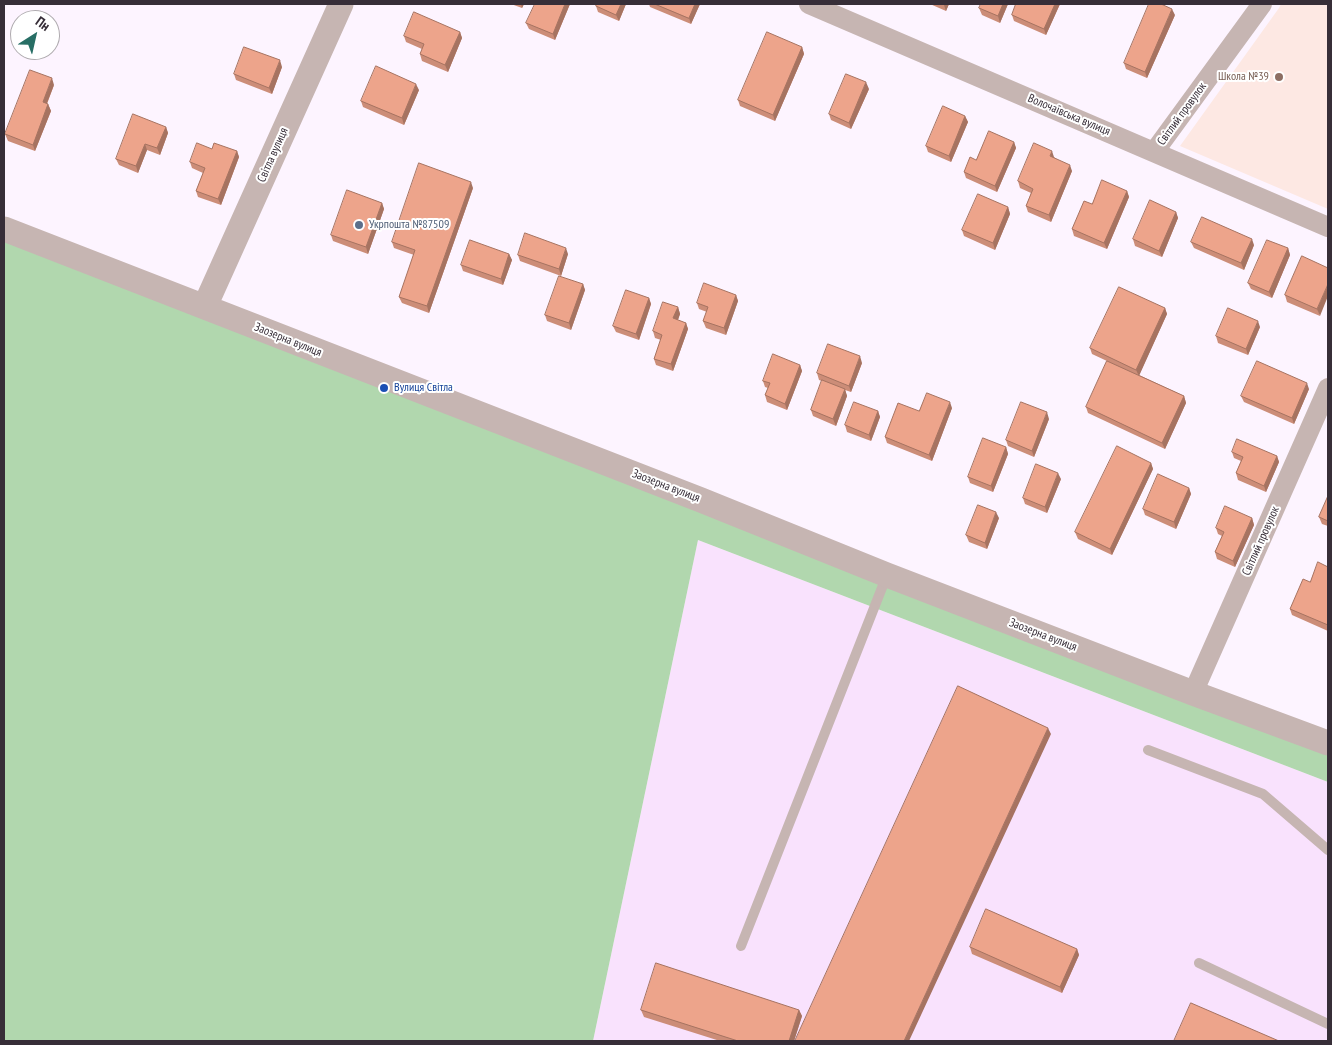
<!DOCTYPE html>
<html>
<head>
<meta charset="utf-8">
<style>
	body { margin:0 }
	#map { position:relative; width:1332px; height:1045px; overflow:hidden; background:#fdf4ff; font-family:"PT Sans Narrow",sans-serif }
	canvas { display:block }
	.frame { position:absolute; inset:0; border:5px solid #372e38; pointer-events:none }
	.north { position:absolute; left:10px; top:10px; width:50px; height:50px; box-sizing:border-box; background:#fff; border:1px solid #afabaf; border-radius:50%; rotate:35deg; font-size:14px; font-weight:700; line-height:20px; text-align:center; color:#372e38 }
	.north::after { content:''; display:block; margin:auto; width:18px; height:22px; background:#276e65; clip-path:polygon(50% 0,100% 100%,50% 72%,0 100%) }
</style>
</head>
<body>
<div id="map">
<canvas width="1332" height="1045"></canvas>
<div class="frame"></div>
<div class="north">Пн</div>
</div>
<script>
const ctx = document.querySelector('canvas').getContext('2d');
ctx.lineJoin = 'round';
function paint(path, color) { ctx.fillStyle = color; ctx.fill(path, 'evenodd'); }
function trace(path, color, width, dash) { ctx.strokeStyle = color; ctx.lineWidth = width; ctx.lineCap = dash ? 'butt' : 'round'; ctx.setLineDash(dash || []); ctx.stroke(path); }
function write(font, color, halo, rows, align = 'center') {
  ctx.font = font + ' "PT Sans Narrow",sans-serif'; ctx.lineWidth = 4; ctx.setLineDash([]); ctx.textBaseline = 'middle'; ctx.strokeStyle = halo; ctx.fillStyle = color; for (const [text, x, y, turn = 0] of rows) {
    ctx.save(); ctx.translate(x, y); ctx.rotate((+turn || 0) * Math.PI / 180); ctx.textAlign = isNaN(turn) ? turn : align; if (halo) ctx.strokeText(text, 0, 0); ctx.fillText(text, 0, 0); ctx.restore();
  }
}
paint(new Path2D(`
	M698,540L1328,782V1041H593Z`), '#f9e2fd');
paint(new Path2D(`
	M1281,4H1328V209L1180,146L1279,8Z`), '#fde8e3');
paint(new Path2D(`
	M4,229L1328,743V782L698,540L593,1041H4Z`), '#b1d7ae');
trace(new Path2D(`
	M1148,750L1263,794L1328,850
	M741,946L887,575
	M1199,963L1328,1024`), '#c6b5b2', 10);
trace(new Path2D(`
	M809,4L1328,227
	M1154,152L1262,4
	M1193,693L1328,388`), '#c6b5b2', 20);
trace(new Path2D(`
	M4,229L701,500L887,575L1193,693L1328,743
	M205,306L341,4`), '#c6b5b2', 25);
paint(new Path2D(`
	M511,4H524L522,8Z
	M570,4L555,40L529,29L526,23Z
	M597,4H626L619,21L598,12L596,6Z
	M649,4H700L691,24L650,7Z
	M930,4H949L946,11Z
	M1008,4L1000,23L982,15L979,8Z
	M1016,4H1060L1046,35L1014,21L1012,15Z
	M1175,15L1147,78L1126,69L1124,63Z
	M460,32L462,38L448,72L422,61L420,54L422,49L406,42L404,36Z
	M802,47L804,54L775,121L740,106L738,100Z
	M282,67L272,94L236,80L234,74Z
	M54,85L47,104H48L51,111L35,151L8,141L5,134Z
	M869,89L851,129L831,120L829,114Z
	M419,90L404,125L363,107L361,101Z
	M965,116L968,122L951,162L928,152L926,146Z
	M166,127L168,133L160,155L147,150L138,173L119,165L116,159Z
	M1014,142L1016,148L997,192L966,178L964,172L976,160Z
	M212,149L237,151L239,157L221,205L198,197L196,191L203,173L192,168L190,162Z
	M1054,157L1072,171L1051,222L1028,212L1026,206L1031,193L1020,188L1018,181Z
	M473,188L429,313L402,303L399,297L414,255L394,248L392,242Z
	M1127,191L1129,197L1107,249L1074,236L1072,229L1092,204Z
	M382,203L384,209L368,254L333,241L331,235Z
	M1008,207L1010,214L995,250L964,236L962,230Z
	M1176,212L1178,218L1162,257L1135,246L1133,239Z
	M1191,242L1254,245L1244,270L1194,248Z
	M1288,248L1290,255L1272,298L1251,289L1248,283Z
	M509,254L512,260L503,285L463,271L461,265Z
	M568,254L561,276L520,261L518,255Z
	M1302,256L1320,316L1287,302L1285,295Z
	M583,284L585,290L571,330L547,321L545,315Z
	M736,295L738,301L726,335L706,328L703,321L707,312L699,309L697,303Z
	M649,298L651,304L639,340L616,332L613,326Z
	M678,307L680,314L678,320L686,323L688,329L673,371L656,365L654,359L661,340L655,338L653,331Z
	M1165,308L1167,314L1139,375L1184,396L1186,403L1165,449L1088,413L1086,407L1107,361L1092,354L1090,348Z
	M1260,327L1248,355L1218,343L1216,336Z
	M862,363L851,392L845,390L847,396L836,426L813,416L811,410L822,381L819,380L817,373Z
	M800,365L802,371L787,410L767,402L765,395L768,388L765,387L763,381Z
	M1309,389L1294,424L1244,402L1241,396Z
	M952,408L932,461L887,443L885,437L919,411Z
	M878,411L880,417L871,441L847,432L845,425Z
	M1049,419L1034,457L1008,446L1006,440Z
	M1006,447L1008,454L993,492L970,483L968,477Z
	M1232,452L1277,456L1279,462L1266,492L1238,480L1236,473L1241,461L1234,458Z
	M1151,463L1153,469L1112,555L1078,539L1075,532Z
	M1061,479L1047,513L1025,504L1023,498Z
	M1189,488L1191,494L1176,529L1145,515L1143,509Z
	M1328,496V526L1322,524L1319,517Z
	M999,518L987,549L969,542L966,535Z
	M1252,518L1254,525L1235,567L1217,559L1215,552L1222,536L1218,534L1216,528Z
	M1328,567V631L1292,615L1290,609L1310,582Z
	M970,947L1077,949L1079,955L1062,993L972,954Z
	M641,1010H799L802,1016L794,1041H720L644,1017Z`), '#cc8d78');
paint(new Path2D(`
	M521,4H524L522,8Z
	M565,4H570L555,40L553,34Z
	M621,4H626L619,21L616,15Z
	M695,4H700L691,24L689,18Z
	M944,4H949L946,11L944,5Z
	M1003,4H1008L1000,23L998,16Z
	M1055,4H1060L1046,35L1044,29Z
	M1172,9L1175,15L1147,78L1145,72Z
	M460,32L462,38L448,72L445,65Z
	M802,47L804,54L775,121L773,115Z
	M280,60L282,67L272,94L269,88Z
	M52,78L54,85L45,108L43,102Z
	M866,82L869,89L851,129L849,123Z
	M416,84L419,90L404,125L402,118Z
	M48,104L51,111L35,151L33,145Z
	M965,116L968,122L951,162L949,156Z
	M166,127L168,133L160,155L157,148Z
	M1014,142L1016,148L997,192L995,186Z
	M145,144L147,150L138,173L136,166Z
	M237,151L239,157L221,205L218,199Z
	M1052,151L1054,157L1052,162L1050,156Z
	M1070,165L1072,171L1051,222L1049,215Z
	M471,182L473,188L429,313L427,306Z
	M1127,191L1129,197L1107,249L1104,243Z
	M382,203L384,209L368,254L366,247Z
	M1008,207L1010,214L995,250L993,243Z
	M1176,212L1178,218L1162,257L1159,251Z
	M1252,239L1254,245L1244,270L1241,263Z
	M566,248L568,254L561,276L559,269Z
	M1288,248L1290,255L1272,298L1269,292Z
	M509,254L512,260L503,285L501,279Z
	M583,284L585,290L571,330L569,323Z
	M1328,284V296L1320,316L1317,309Z
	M736,295L738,301L726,335L724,328Z
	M649,298L651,304L639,340L636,334Z
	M678,307L680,314L676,325L673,318Z
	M1165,308L1167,314L1139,376L1136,370Z
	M1258,321L1260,327L1248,355L1246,349Z
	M686,323L688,329L673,371L671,364Z
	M860,356L862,363L851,392L849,386Z
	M800,365L802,371L787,410L785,404Z
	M1307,383L1309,389L1294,424L1292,418Z
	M845,389L847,396L836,426L833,419Z
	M1184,396L1186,403L1165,449L1162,443Z
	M950,402L952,408L932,461L929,455Z
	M878,411L880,417L871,441L869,435Z
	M1047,412L1049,419L1034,457L1032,451Z
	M1006,447L1008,454L993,492L991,486Z
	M1277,456L1279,462L1266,492L1264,486Z
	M1151,463L1153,469L1112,555L1110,549Z
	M1058,473L1061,479L1047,513L1045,507Z
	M1189,488L1191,494L1176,529L1174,522Z
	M996,512L999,518L987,549L985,543Z
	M1252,518L1254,525L1235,567L1233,561Z
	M1048,728L1051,734L909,1041H904Z
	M1077,949L1079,955L1062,993L1060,987Z
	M799,1010L802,1016L794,1041H789Z`), '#a67361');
const building = new Path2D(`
	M535,4H565L553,34L526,23Z
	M597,4H621L616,15L596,6Z
	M655,4H695L689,18Z
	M981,4H1003L998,16L979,8Z
	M1016,4H1055L1044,29L1012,15Z
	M1149,4H1161L1172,9L1145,72L1124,63Z
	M414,12L460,32L445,65L420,54L424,44L404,36Z
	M767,32L802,47L773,115L738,100Z
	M244,47L280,60L269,88L234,74Z
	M376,66L416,84L402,118L361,101Z
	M30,70L52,78L43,102L48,104L33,145L5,134Z
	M846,74L866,82L849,123L829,114Z
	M943,106L965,116L949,156L926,146Z
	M133,114L166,127L157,148L145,144L136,166L116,159Z
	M989,131L1014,142L995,186L964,172L970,157L976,160Z
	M197,143L212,149L214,143L237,151L218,199L196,191L205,168L190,162Z
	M1034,143L1052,151L1050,156L1070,165L1049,215L1026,206L1033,189L1018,181Z
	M419,163L471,182L427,306L399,297L415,250L392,242Z
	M1102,180L1127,191L1104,243L1072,229L1084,201L1092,204Z
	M347,190L382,203L366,247L331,235Z
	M978,194L1008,207L993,243L962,230Z
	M1150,200L1176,212L1159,251L1133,239Z
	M1202,217L1252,239L1241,263L1191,242Z
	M525,233L566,248L559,269L518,255Z
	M470,240L509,254L501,279L461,265Z
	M1267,240L1288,248L1269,292L1248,283Z
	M1302,256L1328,268V284L1317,309L1285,295Z
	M559,276L583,284L569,323L545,315Z
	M704,283L736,295L724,328L703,321L708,307L697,303Z
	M1119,287L1165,308L1136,370L1090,348Z
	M626,290L649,298L636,334L613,326Z
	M663,302L678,307L673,318L686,323L671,364L654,359L662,335L653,331Z
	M1228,308L1258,321L1246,349L1216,336Z
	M828,344L860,356L849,386L817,373Z
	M773,354L800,365L785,404L765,395L770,383L763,381Z
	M1107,361L1184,396L1162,443L1086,407Z
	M1257,361L1307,383L1292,418L1241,396Z
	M822,380L845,389L833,419L811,410Z
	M927,393L950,402L929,455L885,437L898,403L919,411Z
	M854,402L878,411L869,435L845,425Z
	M1021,402L1047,412L1032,451L1006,440Z
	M983,438L1006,447L991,486L968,477Z
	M1237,439L1277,456L1264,486L1236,473L1243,457L1232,452Z
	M1117,446L1151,463L1110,549L1075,532Z
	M1036,464L1058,473L1045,507L1023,498Z
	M1158,474L1189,488L1174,522L1143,509Z
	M1328,496V521L1319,517Z
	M978,505L996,512L985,543L966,535Z
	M1225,506L1252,518L1233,561L1215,552L1224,532L1216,528Z
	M1318,562L1328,567V625L1290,609L1303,579L1310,582Z
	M958,686L1048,728L904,1041H795Z
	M986,909L1077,949L1060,987L970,947Z
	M656,963L799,1010L789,1041H738L641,1010Z
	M1191,1003L1279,1041H1174Z`);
paint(building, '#eda48b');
trace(building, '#a67361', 1);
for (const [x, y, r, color] of [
	[1279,77,5,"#8d6e63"],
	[359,225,5,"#5c6f8a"],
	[384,388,5,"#1a4fb4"]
]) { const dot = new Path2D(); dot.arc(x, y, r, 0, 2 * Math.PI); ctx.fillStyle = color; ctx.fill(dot); trace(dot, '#fff', 2); }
write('12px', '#785e54', '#fff', [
	["Школа №39",1269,77]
], 'right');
write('12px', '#372e38', '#fff', [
	["Світлий провулок",1182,114,-54],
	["Волочаївська вулиця",1069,115,23],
	["Світла вулиця",273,155,-66],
	["Заозерна вулиця",288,340,22],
	["Заозерна вулиця",666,486,21],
	["Світлий провулок",1261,541,-66],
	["Заозерна вулиця",1043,635,21]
]);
write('12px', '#4e5e75', '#fff', [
	["Укрпошта №87509",369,225]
], 'left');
write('12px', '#164399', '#fff', [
	["Вулиця Світла",394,388]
], 'left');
</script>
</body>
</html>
